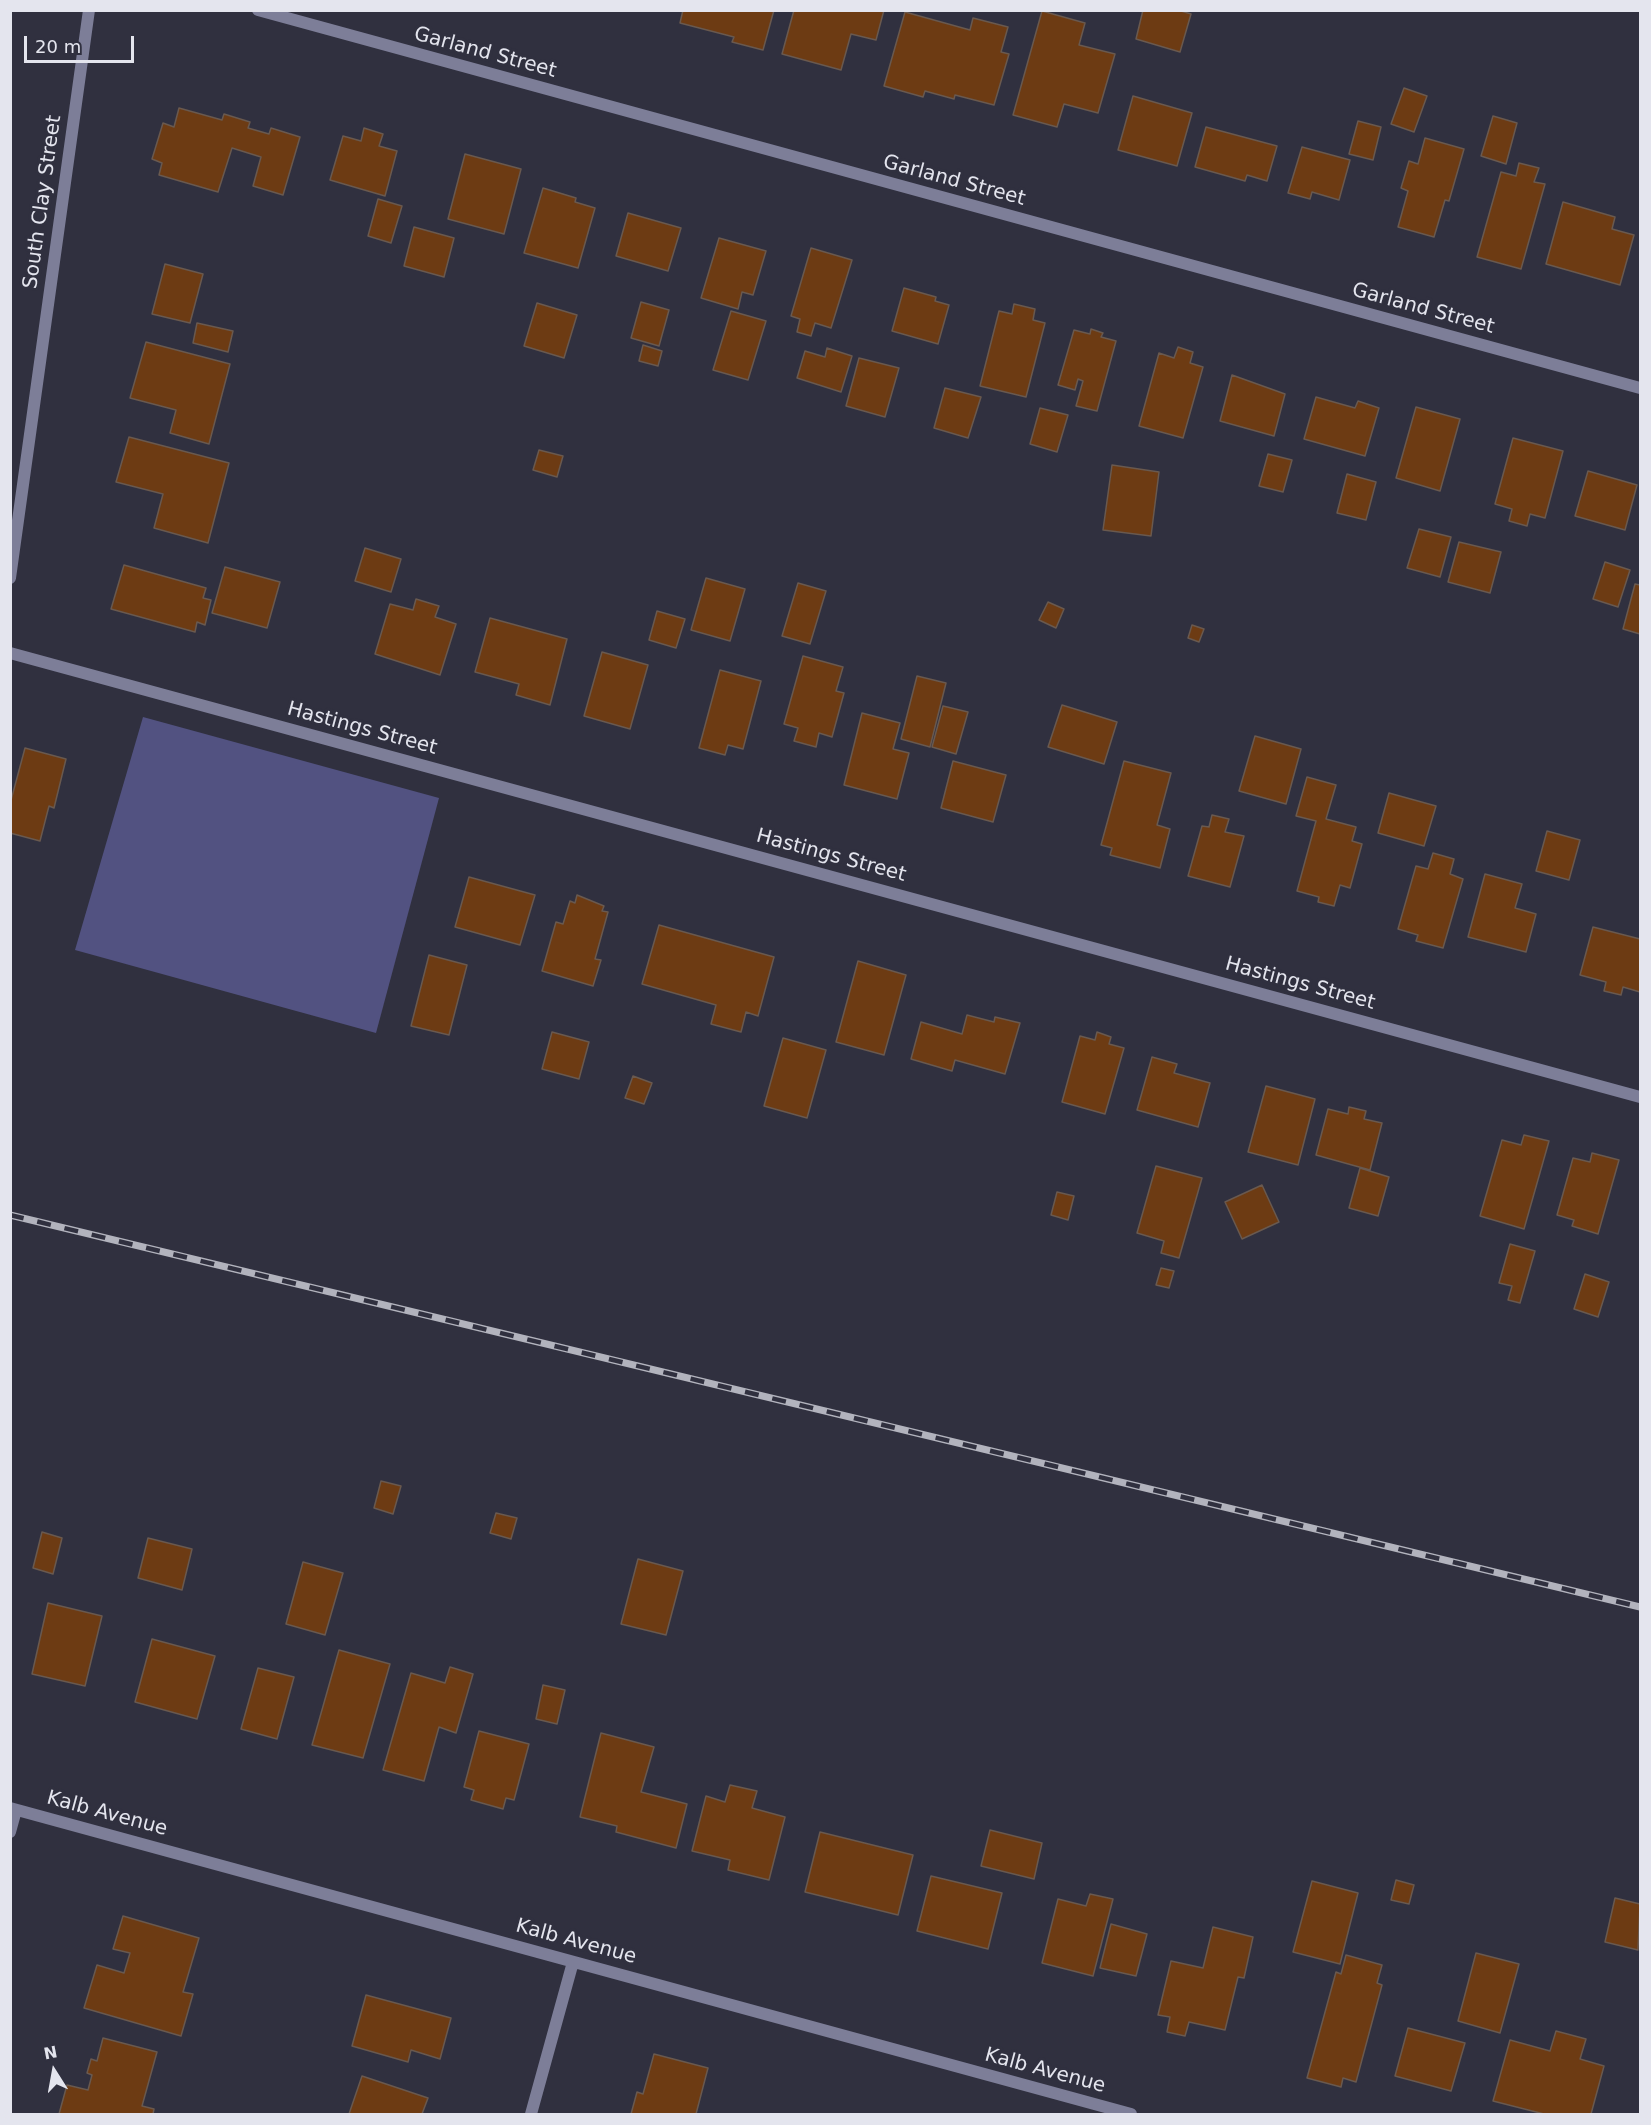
<!DOCTYPE html>
<html>
<head>
<meta charset="utf-8">
<style>
	body { margin:0 }
	#map { position:relative; width:1651px; height:2125px; overflow:hidden; background:#30303f; font-family:"DejaVu Sans",sans-serif }
	canvas { display:block }
	.frame { position:absolute; inset:0; border:12px solid #e4e5ee; pointer-events:none }
	.north { position:absolute; left:24px; top:2041px; width:60px; height:60px; -webkit-text-stroke:4px #30303f; paint-order:stroke; rotate:349deg; font-size:16px; font-weight:700; line-height:24px; text-align:center; color:#e4e5ee }
	.north::after { content:''; display:block; margin:auto; width:21px; height:27px; background:#e4e5ee; clip-path:polygon(50% 0,100% 100%,50% 72%,0 100%) }
	.scale { position:absolute; left:24px; top:36px; width:110px; height:27px; box-sizing:border-box; border:3px solid #e4e5ee; border-top:0; padding-left:8px; font-size:18px; line-height:21px; white-space:nowrap; color:#e4e5ee; -webkit-text-stroke:4px #30303f; paint-order:stroke }
</style>
</head>
<body>
<div id="map">
<canvas width="1651" height="2125"></canvas>
<div class="frame"></div>
<div class="north">N</div>
<div class="scale">20 m</div>
</div>
<script>
const ctx = document.querySelector('canvas').getContext('2d');
ctx.lineJoin = 'round';
function paint(path, color) { ctx.fillStyle = color; ctx.fill(path, 'evenodd'); }
function trace(path, color, width, dash) { ctx.strokeStyle = color; ctx.lineWidth = width; ctx.lineCap = dash ? 'butt' : 'round'; ctx.setLineDash(dash || []); ctx.stroke(path); }
function write(font, color, halo, rows, align = 'center') {
  ctx.font = font + ' "DejaVu Sans",sans-serif'; ctx.lineWidth = 6; ctx.setLineDash([]); ctx.textBaseline = 'middle'; ctx.strokeStyle = halo; ctx.fillStyle = color; for (const [text, x, y, turn = 0] of rows) {
    ctx.save(); ctx.translate(x, y); ctx.rotate((+turn || 0) * Math.PI / 180); ctx.textAlign = isNaN(turn) ? turn : align; if (halo) ctx.strokeText(text, 0, 0); ctx.fillText(text, 0, 0); ctx.restore();
  }
}
paint(new Path2D(`
	M143,717L439,798L376,1033L75,950Z`), '#525281');
const building = new Path2D(`
	M683,10H774L763,50L732,42L734,37L680,23Z
	M794,10H884L876,40L851,34L841,70L782,54Z
	M1143,10H1178L1191,14L1180,52L1136,39Z
	M1042,11L1085,23L1079,45L1115,54L1098,113L1064,104L1057,127L1013,115Z
	M905,12L970,30L973,18L1008,27L1001,52L1009,54L994,105L955,95L954,99L925,91L923,97L884,86Z
	M1404,88L1427,96L1414,132L1391,124Z
	M1133,96L1192,113L1177,166L1118,150Z
	M179,108L222,120L224,114L250,122L248,128L269,134L271,128L300,137L283,195L253,186L261,157L232,148L218,192L159,175L162,163L152,159L163,123L174,127Z
	M1493,116L1517,123L1506,164L1481,156Z
	M1358,121L1381,127L1373,160L1349,154Z
	M1206,127L1277,146L1267,181L1247,175L1245,181L1195,167Z
	M364,128L383,134L379,146L397,151L385,196L330,180L343,136L361,141Z
	M1425,138L1464,149L1449,201L1445,200L1434,237L1398,227L1408,191L1401,188L1409,161L1418,164Z
	M1302,147L1350,160L1339,200L1312,192L1310,199L1288,193Z
	M465,154L521,169L504,234L448,219Z
	M1519,163L1539,168L1534,182L1545,184L1521,269L1477,257L1501,172L1516,176Z
	M543,188L576,198L575,202L595,208L578,268L524,253Z
	M378,199L402,206L391,243L368,236Z
	M1563,202L1615,217L1612,229L1634,235L1620,285L1546,264Z
	M628,213L681,228L668,271L616,256Z
	M414,227L454,238L444,277L404,266Z
	M719,238L766,251L753,295L742,292L738,309L701,298Z
	M811,248L852,260L831,328L815,323L811,336L797,332L800,319L791,316Z
	M165,264L203,274L190,323L152,314Z
	M904,288L936,297L935,301L949,305L938,344L892,331Z
	M641,302L669,310L659,346L631,338Z
	M537,303L577,315L564,358L524,346Z
	M1014,304L1035,309L1033,320L1045,323L1026,397L980,386L999,311L1012,314Z
	M731,311L766,321L748,380L713,370Z
	M197,323L233,331L228,352L193,343Z
	M1091,329L1103,333L1101,337L1116,341L1097,411L1076,406L1083,381L1078,379L1075,390L1058,385L1074,330L1090,334Z
	M146,342L230,364L209,444L170,433L176,410L130,398Z
	M643,345L662,351L658,366L639,361Z
	M1178,347L1193,352L1190,363L1203,367L1183,438L1139,426L1159,353L1174,358Z
	M827,348L852,356L841,392L797,378L805,351L825,357Z
	M859,358L899,368L885,417L846,406Z
	M1232,375L1285,394L1274,436L1220,421Z
	M945,388L981,397L968,438L934,428Z
	M1316,397L1355,408L1358,401L1379,408L1365,456L1304,439Z
	M1416,407L1460,419L1440,491L1396,478Z
	M1040,408L1068,415L1057,452L1030,444Z
	M129,437L229,463L208,543L154,528L163,494L116,482Z
	M1513,438L1563,451L1545,518L1530,514L1527,526L1509,521L1512,509L1495,504Z
	M539,450L563,456L557,477L533,470Z
	M1268,454L1292,460L1283,492L1259,486Z
	M1112,465L1159,472L1151,536L1103,530Z
	M1588,471L1637,485L1625,530L1575,516Z
	M1347,474L1376,482L1366,520L1337,513Z
	M1419,529L1451,537L1440,577L1407,568Z
	M1459,542L1501,552L1490,593L1448,582Z
	M365,548L401,559L391,592L355,581Z
	M1605,562L1630,570L1618,607L1593,599Z
	M124,565L206,588L203,598L211,600L205,625L197,622L195,632L111,609Z
	M225,567L280,582L267,628L212,613Z
	M706,578L745,589L730,641L691,630Z
	M798,583L826,591L810,644L782,636Z
	M1635,584L1640,585V634L1623,629Z
	M416,599L439,606L435,617L456,624L440,675L375,654L390,604L413,610Z
	M1048,602L1064,609L1056,628L1039,620Z
	M657,611L685,619L676,648L649,640Z
	M490,618L567,639L550,705L516,695L519,684L475,672Z
	M1192,625L1204,629L1199,642L1188,638Z
	M602,652L648,665L630,729L584,716Z
	M803,656L843,667L836,691L844,693L832,737L819,733L816,747L794,741L798,728L784,724Z
	M720,670L761,681L743,749L728,745L725,755L699,748Z
	M917,676L946,683L930,747L901,739Z
	M1062,705L1117,722L1104,764L1048,747Z
	M943,706L968,712L956,754L932,747Z
	M862,713L900,723L893,749L909,753L897,799L844,785Z
	M1255,736L1301,749L1286,804L1239,791Z
	M25,748L66,759L54,808L49,806L40,841L10,833V804Z
	M953,761L1006,775L993,822L941,808Z
	M1124,761L1171,773L1157,825L1170,829L1160,868L1110,855L1112,848L1101,845Z
	M1307,777L1336,785L1326,819L1356,827L1352,841L1362,844L1350,888L1340,885L1334,906L1318,902L1319,897L1297,891L1316,821L1296,816Z
	M1389,793L1436,806L1424,846L1378,833Z
	M1212,815L1229,819L1225,832L1244,836L1230,887L1188,876L1202,826L1209,827Z
	M1547,831L1580,840L1569,880L1536,871Z
	M1433,853L1454,859L1450,874L1463,879L1443,948L1416,941L1418,935L1398,929L1416,866L1428,869Z
	M1485,874L1522,884L1515,908L1536,914L1526,952L1468,937Z
	M469,877L535,895L520,945L455,927Z
	M577,895L604,906L602,911L608,912L595,959L601,960L593,986L542,971L556,922L563,924L570,901L575,903Z
	M659,925L774,957L758,1016L746,1012L741,1032L711,1024L716,1005L642,984Z
	M1593,927L1640,939V992L1623,987L1621,995L1604,991L1606,982L1580,975Z
	M429,955L467,965L449,1035L411,1026Z
	M858,961L906,975L884,1055L836,1042Z
	M967,1015L994,1022L995,1017L1020,1023L1005,1074L955,1060L952,1071L911,1059L921,1022L962,1034Z
	M552,1032L589,1042L579,1079L542,1069Z
	M1097,1032L1111,1037L1109,1044L1124,1048L1105,1114L1062,1102L1080,1036L1095,1040Z
	M783,1038L826,1050L807,1118L764,1106Z
	M1152,1057L1177,1064L1174,1073L1210,1083L1198,1127L1137,1110Z
	M633,1076L652,1083L644,1104L625,1098Z
	M1266,1086L1315,1099L1298,1165L1248,1152Z
	M1349,1107L1366,1111L1364,1119L1382,1123L1370,1170L1316,1155L1328,1109L1348,1114Z
	M1524,1135L1549,1141L1524,1229L1480,1216L1502,1140L1521,1145Z
	M1592,1153L1619,1160L1598,1234L1572,1226L1574,1220L1557,1215L1573,1158L1590,1162Z
	M1156,1166L1202,1178L1179,1258L1161,1253L1164,1241L1137,1233Z
	M1360,1168L1389,1177L1378,1216L1349,1208Z
	M1262,1185L1279,1222L1242,1239L1225,1202Z
	M1057,1192L1074,1196L1068,1220L1051,1215Z
	M1510,1244L1535,1251L1520,1303L1508,1300L1512,1286L1499,1283Z
	M1161,1268L1174,1271L1169,1288L1156,1285Z
	M1585,1274L1609,1282L1598,1317L1574,1309Z
	M381,1481L401,1486L393,1514L374,1508Z
	M496,1513L517,1518L511,1539L490,1533Z
	M42,1532L62,1538L53,1574L33,1568Z
	M148,1538L192,1549L182,1590L138,1578Z
	M638,1559L683,1571L666,1635L621,1624Z
	M303,1562L343,1573L325,1635L286,1624Z
	M48,1603L102,1616L85,1686L32,1674Z
	M152,1639L215,1656L197,1719L135,1702Z
	M339,1650L390,1664L363,1758L312,1745Z
	M450,1667L473,1674L456,1733L439,1727L424,1781L383,1770L411,1673L445,1683Z
	M258,1668L294,1677L277,1739L241,1729Z
	M543,1685L565,1690L557,1724L536,1719Z
	M479,1731L529,1744L514,1800L506,1798L503,1809L471,1800L474,1790L464,1787Z
	M601,1733L654,1747L641,1792L687,1804L676,1848L616,1832L617,1826L580,1817Z
	M730,1785L757,1791L752,1808L785,1817L769,1880L728,1870L730,1860L692,1851L706,1796L725,1802Z
	M990,1830L1042,1843L1034,1879L981,1866Z
	M820,1832L913,1855L898,1915L805,1892Z
	M931,1876L1002,1893L988,1949L917,1931Z
	M1396,1880L1414,1885L1409,1904L1391,1900Z
	M1312,1881L1358,1893L1340,1964L1293,1952Z
	M1090,1894L1113,1899L1093,1976L1042,1963L1058,1899L1086,1906Z
	M1615,1898L1640,1904L1638,1950L1605,1942Z
	M123,1916L199,1938L183,1992L193,1994L181,2036L84,2008L97,1965L124,1973L130,1953L113,1949Z
	M1111,1924L1147,1934L1136,1976L1100,1968Z
	M1213,1927L1253,1937L1244,1978L1238,1977L1225,2030L1189,2022L1185,2036L1167,2032L1170,2017L1158,2015L1171,1961L1203,1968Z
	M1476,1953L1519,1964L1500,2033L1458,2021Z
	M1346,1955L1382,1965L1377,1983L1382,1985L1356,2082L1343,2078L1341,2087L1307,2078L1336,1972L1341,1974Z
	M366,1995L451,2018L440,2059L411,2050L408,2062L352,2046Z
	M1408,2028L1465,2043L1451,2091L1395,2076Z
	M1556,2031L1586,2039L1580,2059L1604,2066L1591,2114H1544L1493,2101L1510,2040L1550,2051Z
	M103,2038L157,2052L142,2106L154,2109L153,2114H59L67,2085L88,2090L92,2075L87,2073L91,2059L97,2061Z
	M654,2054L708,2068L696,2114H631L637,2092L643,2094Z
	M362,2076L428,2098L422,2114H349Z`);
paint(building, '#6d3b13');
trace(building, '#69594f', 1.5);
trace(new Path2D(`
	M258,10L1640,388
	M10,578L89,10
	M10,653L1640,1097
	M10,1808L1131,2114
	M10,1832L16,1810
	M531,2114L573,1962`), '#7d7e98', 12);
const rail = new Path2D(`
	M10,1215L1640,1607`);
trace(rail, '#b2b3bd', 7);
trace(rail, '#30303f', 4.5, [14]);
write('20px', '#e4e5ee', '#30303f', [
	["Garland Street",485,53,15],
	["Garland Street",954,181,15],
	["South Clay Street",43,202,-82],
	["Garland Street",1423,309,15],
	["Hastings Street",362,729,15],
	["Hastings Street",831,856,15],
	["Hastings Street",1300,984,15],
	["Kalb Avenue",107,1814,15],
	["Kalb Avenue",576,1942,15],
	["Kalb Avenue",1045,2071,15]
]);
</script>
</body>
</html>
